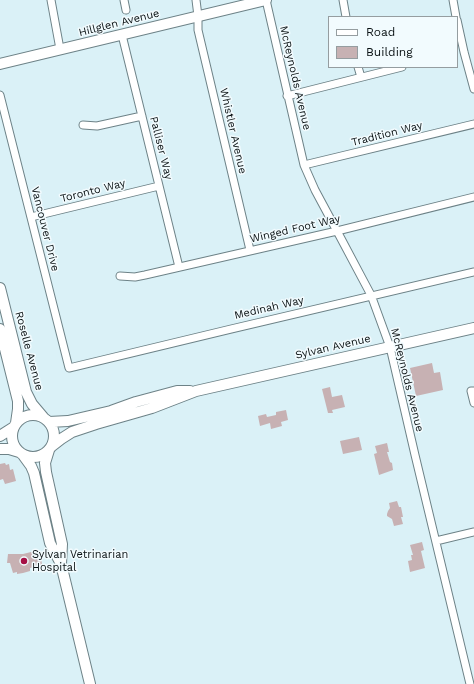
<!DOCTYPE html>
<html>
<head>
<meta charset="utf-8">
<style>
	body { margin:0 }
	#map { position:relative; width:474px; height:684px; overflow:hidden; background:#daf1f7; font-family:"Work Sans",sans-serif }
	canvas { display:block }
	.legend { position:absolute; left:328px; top:16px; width:130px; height:52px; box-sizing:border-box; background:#f2fbfe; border:1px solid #959da0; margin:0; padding:5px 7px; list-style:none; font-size:12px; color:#091113 }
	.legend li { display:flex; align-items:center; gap:8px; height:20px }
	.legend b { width:20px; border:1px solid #959da0 }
</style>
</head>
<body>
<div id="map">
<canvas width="474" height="684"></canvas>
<ul class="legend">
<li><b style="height:5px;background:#fff"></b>Road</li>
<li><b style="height:11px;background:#c7b1b3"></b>Building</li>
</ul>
</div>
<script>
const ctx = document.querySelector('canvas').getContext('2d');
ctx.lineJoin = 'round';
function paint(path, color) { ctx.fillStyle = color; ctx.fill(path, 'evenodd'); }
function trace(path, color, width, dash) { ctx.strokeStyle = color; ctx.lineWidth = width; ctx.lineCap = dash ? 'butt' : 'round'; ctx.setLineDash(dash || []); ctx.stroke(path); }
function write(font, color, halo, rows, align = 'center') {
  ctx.font = font + ' "Work Sans",sans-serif'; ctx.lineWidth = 3; ctx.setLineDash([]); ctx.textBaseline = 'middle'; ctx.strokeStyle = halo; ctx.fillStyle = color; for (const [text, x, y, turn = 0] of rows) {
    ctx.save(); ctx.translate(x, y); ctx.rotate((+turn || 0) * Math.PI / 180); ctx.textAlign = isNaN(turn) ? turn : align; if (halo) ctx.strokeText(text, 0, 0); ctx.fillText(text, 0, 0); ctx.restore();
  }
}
paint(new Path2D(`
	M432,363L434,373L440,372L443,390L416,396L410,368Z
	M330,387L332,397L342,395L345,407L332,410L333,413H328L322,389Z
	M286,410L288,420L281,422L282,426L271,429L270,423L260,426L258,416L266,414L267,417L276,415V412Z
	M359,437L362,450L343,454L340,441Z
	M387,443L389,452H387L390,462L392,463L393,470L379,475L374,454L377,453L375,446Z
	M5,463L6,465L9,464L10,470L13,469L16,481L5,484L3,479L0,480V464Z
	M397,501L399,507H401L403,517H401L403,524L394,526L392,519L387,516V514L388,511L390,508L389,503Z
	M422,542L424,550L421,551L425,568L410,572L408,561L412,560L411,555H413L410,545Z
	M35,551L36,552H37L38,557H41L42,565L30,568V571L23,573L17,574V572L13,573L10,563H7L8,554H23Z`), '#c7b1b3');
const street = new Path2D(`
	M51,0L60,49
	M124,0L126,10
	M196,0L198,16V30L250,250
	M266,0L304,165L315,190L337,231L371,295L390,347L415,455L470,684
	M343,0L346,17
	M453,0L456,17
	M457,20L464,52L474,89
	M122,35L179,267
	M358,67L361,77
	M0,95L69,368L231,329L474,272
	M287,96L402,67
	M83,125L97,126L142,116
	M304,165L474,124
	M31,217L159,186
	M120,276L135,277L145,275L337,231L474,197
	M474,391H471L474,403
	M436,541L474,532`);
const secondary = new Path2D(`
	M0,64L266,0
	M0,288L26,392L32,404L43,417
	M0,329L18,401V409L16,423
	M12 436a21 21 0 1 1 42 0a21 21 0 1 1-42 0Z
	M49,422L68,421L111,411L136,402L177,391H190
	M0,436L14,427
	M52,446L61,439L72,432L96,424L152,408L196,391L474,328
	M0,449H9L19,452
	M49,450L45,463L46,472L62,544L61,564L90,684
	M23,455L31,466L34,473L50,543L61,564`);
trace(street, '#6d8287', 9);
trace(secondary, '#6d8287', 12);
trace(street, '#fff', 7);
trace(secondary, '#fff', 10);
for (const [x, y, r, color] of [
	[24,561,4,"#a60f44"]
]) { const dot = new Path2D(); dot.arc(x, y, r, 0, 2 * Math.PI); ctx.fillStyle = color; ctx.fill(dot); trace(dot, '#f2fbfe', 1.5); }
write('11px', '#091113', '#f2fbfe', [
	["Hillglen Avenue",119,23,-14],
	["McReynolds Avenue",295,78,77],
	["Whistler Avenue",233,131,77],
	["Tradition Way",387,134,-14],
	["Palliser Way",161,148,76],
	["Toronto Way",93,191,-14],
	["Vancouver Drive",45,229,76],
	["Winged Foot Way",295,229,-13],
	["Medinah Way",269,308,-13],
	["Sylvan Avenue",333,347,-13],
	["Roselle Avenue",29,351,75],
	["McReynolds Avenue",407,380,76]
]);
write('11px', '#091113', '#f2fbfe', [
	["Sylvan Vetrinarian",32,555],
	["Hospital",32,568]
], 'left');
</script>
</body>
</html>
